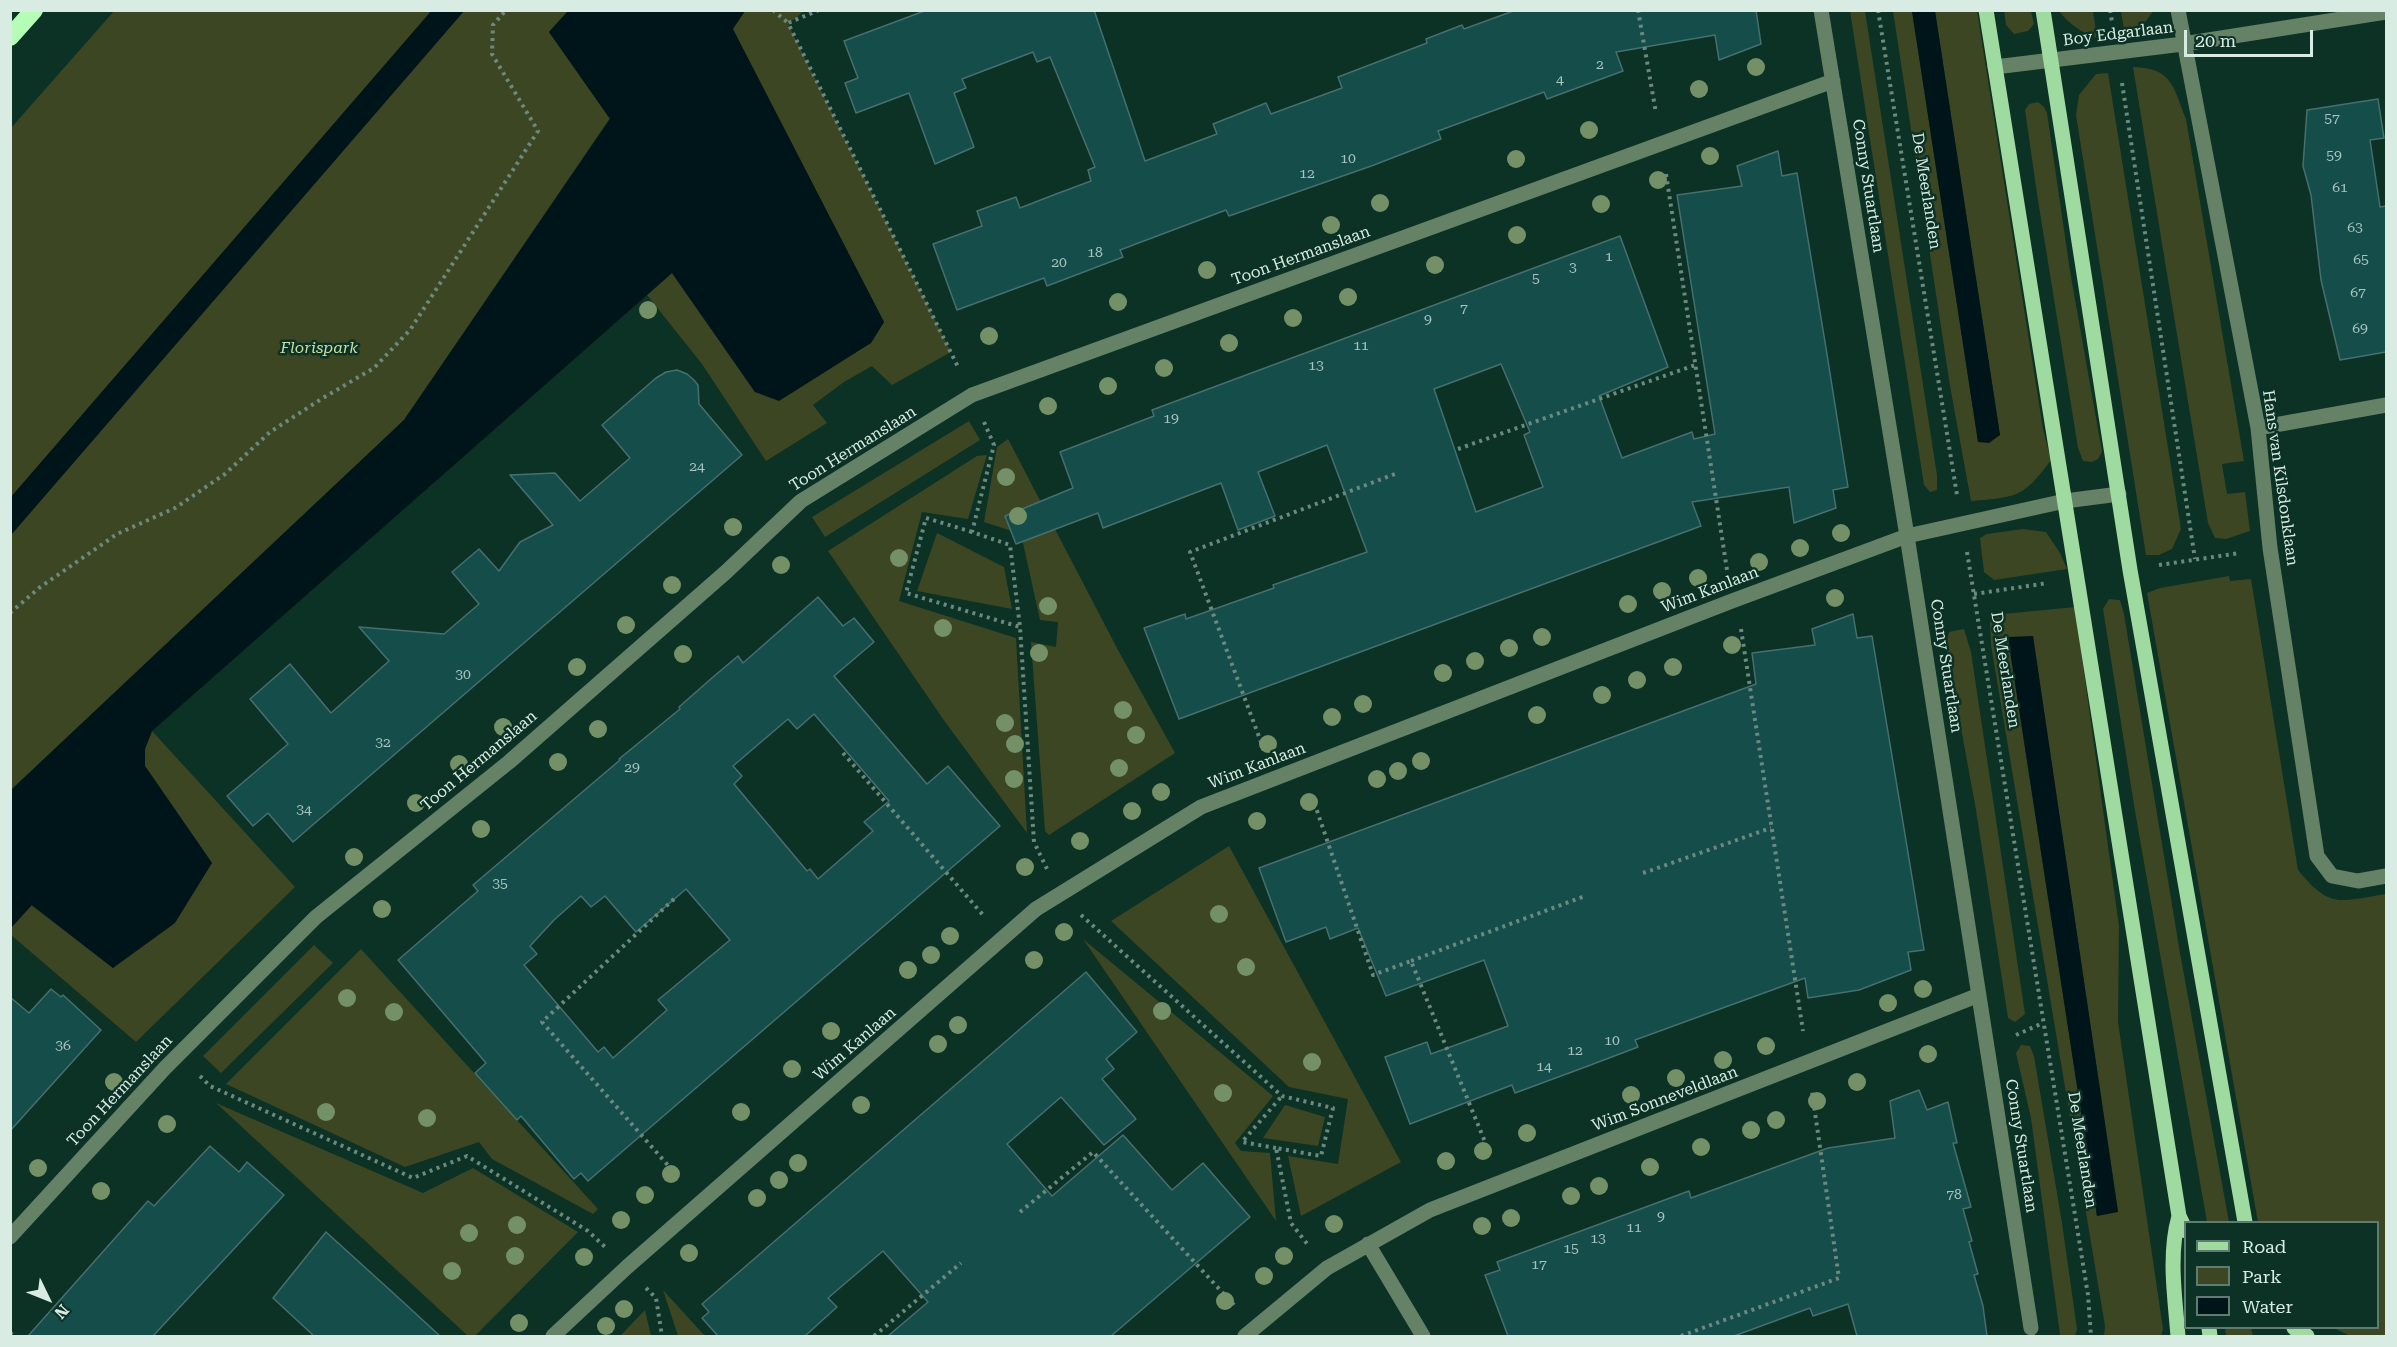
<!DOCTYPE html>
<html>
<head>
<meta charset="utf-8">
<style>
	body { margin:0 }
	#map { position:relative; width:2397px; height:1347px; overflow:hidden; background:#0c3125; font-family:"Roboto Serif",serif }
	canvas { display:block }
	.frame { position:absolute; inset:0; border:12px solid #d9ece4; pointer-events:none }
	.legend { position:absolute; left:2184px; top:1221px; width:195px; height:108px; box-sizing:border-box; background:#0c3125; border:2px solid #5e7c71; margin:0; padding:8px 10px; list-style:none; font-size:18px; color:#d9ece4 }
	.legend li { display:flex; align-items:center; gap:12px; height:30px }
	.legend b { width:30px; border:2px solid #5e7c71 }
	.north { position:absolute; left:18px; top:1269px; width:60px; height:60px; -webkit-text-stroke:4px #0c3125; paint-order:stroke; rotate:133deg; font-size:16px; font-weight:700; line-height:24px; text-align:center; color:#d9ece4 }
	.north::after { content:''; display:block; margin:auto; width:21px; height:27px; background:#d9ece4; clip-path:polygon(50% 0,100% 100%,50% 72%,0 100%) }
	.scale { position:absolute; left:2184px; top:30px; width:129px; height:27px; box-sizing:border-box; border:3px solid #d9ece4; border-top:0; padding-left:8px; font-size:18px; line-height:21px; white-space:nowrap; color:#d9ece4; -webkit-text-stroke:4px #0c3125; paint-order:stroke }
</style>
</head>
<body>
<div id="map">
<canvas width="2397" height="1347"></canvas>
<div class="frame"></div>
<ul class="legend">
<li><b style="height:8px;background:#9fdaa0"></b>Road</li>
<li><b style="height:16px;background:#3c4623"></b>Park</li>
<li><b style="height:16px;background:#00151a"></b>Water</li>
</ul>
<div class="north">N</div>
<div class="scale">20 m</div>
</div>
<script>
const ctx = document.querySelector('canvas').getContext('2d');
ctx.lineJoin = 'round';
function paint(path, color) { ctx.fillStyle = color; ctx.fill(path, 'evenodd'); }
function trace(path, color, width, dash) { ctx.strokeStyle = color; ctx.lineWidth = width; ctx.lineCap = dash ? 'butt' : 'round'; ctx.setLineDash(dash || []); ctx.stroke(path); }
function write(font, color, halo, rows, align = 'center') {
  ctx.font = font + ' "Roboto Serif",serif'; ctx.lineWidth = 5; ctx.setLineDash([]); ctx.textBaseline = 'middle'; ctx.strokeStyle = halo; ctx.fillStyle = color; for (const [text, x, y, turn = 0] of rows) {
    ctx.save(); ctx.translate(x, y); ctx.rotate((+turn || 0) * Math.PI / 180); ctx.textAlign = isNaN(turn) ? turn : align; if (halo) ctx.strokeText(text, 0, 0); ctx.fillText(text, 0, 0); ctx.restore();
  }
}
paint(new Path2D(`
	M115,10L432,11L11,497V128Z
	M464,11H568L549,32L610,118L404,420L11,790V535Z
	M745,11H804L788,24L951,352L892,385L872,366L844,382L813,405L827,423L766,461L702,364L647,295L672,273L755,392L871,343L884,322L732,29Z
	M1850,11H1865L1937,475V490L1930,492L1924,485Z
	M1893,11H1912L1978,441L2000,435L1935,11H1977L2043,429L2051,460C2023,498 2017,497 1971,501L1950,386Z
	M2004,11H2031L2034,24L2028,31L2014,34L2006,25Z
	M2059,11H2093L2097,38C2082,33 2069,24 2059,11Z
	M2121,11V10L2153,11C2145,23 2140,30 2124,30Z
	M2133,67C2173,68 2173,87 2186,119L2244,461L2222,464L2227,494L2245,492L2250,531L2226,539L2215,538L2208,523Z
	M2108,73L2181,529L2172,549L2159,555H2146L2076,115L2079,95L2096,74Z
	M2038,102L2044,107L2047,113L2070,271L2102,452L2098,459L2092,462L2083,461L2078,448L2037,194L2025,110L2029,104Z
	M969,421L980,440L825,537L812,517Z
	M1008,439L1118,650L1175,753L1049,835L1045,831L1031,642L1056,647L1058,622L1040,620L1021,534L984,522L997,447Z
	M987,455L968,519L922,512L899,601L1016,638L1027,833L943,719L828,551L977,456Z
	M2023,529L2046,532L2060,553L2067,569L1994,580L1984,572L1980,538L1987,534Z
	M937,533L1004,567L1012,609L917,591Z
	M2229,576L2230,581L2251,579L2298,870C2331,910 2339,901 2386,894V1336H2350L2334,1328H2378V1222H2258L2147,593L2160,588Z
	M2109,599L2120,600L2124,614L2180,953L2229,1222H2207L2135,811L2103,609Z
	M2075,607L2119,926L2118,1022L2163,1329L2161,1336H2104L2105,1326L1991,645L1990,622L2003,614ZM2033,637L2118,1211L2097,1216L2008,638Z
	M1964,629L1971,652L2025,1014L2015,1022L2008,1018L1976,810L1946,646L1949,632Z
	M152,731L295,887L136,1042L11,935L10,928L31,905L113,968L212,863L145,766V749Z
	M1229,846L1401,1162L1301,1216L1288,1156L1338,1164L1348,1099L1289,1087L1111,921Z
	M1083,939L1273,1096L1235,1143L1241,1151L1270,1153L1276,1221Z
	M314,945L333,963L221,1073L203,1056Z
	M361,949L598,1209L593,1214L492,1159L479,1142L405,1167L226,1084Z
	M2021,1045L2030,1046L2034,1056L2062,1223L2077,1329L2075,1336H2057L2060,1335L2031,1118L2016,1053Z
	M216,1103L423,1193L473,1168L578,1232L475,1336H468Z
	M1285,1105L1325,1117L1318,1146L1263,1138Z
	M663,1290L705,1336H678Z
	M645,1310L651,1336H620Z
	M2225,1328H2251L2253,1336H2226Z`), '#3c4623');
paint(new Path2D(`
	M432,10L464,11L11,535V497Z
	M568,11H745L733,29L884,322L871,343L779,401L755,392L672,273L152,731L145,749V766L212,863L175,923L113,968L32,905L11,928V790L404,420L610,119L549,32Z
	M1912,11H1935L2000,435L1989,443L1978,442Z
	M2033,636L2118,1212L2097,1216L2008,637Z`), '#00151a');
const building = new Path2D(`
	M927,10H1094L1145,161L1217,134L1213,124L1266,103L1271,114L1342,88L1338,77L1427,43L1426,39L1462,25L1464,29L1516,10H1756L1761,44L1719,60L1715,35L1616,52L1623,71L1547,99L1544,92L1438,131L1441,139L1374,165L1229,216L1226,210L1120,250L1123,257L1047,286L1044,278L957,310L933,244L982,226L977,211L1016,197L1020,208L1056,194L1091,181L1088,170L1095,167L1050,57L1037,62L1033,52L962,79L966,88L954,93L974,147L935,164L909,93L856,113L845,83L858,78L844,41Z
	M2378,99L2384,138L2370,140L2380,207L2386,206V352L2340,360L2321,280L2311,195L2303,166L2307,110Z
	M1778,151L1782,176L1797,173L1826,348L1848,487L1833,490L1836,508L1794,523L1789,487L1692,502L1701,526L1179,719L1144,628L1185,614L1186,619L1274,588L1273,585L1367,552L1327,445L1258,472L1275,516L1238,530L1221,483L1103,528L1098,513L1016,544L1005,516L1073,488L1060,452L1154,416L1152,410L1620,236L1668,367L1599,396L1622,458L1692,432L1694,439L1715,434L1677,195L1742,186L1737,166ZM1501,364L1530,432L1524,435L1543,487L1476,512L1434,389Z
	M677,370L687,374L694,380L698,385L699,404L742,455L293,842L268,813L253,826L227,796L288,744L250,699L290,664L331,713L389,661L359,627L444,634L479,604L452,572L479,549L499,571L520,542L553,525L510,475L555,473L580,501L630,458L602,425L656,378L666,372Z
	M818,597L843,626L854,618L874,642L834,676L927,784L948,766L1000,826L588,1181L581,1173L574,1179L521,1116L517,1120L475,1073L486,1063L398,960L478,891L473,885L620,760L619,759L680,709L679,707L713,677L738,656L743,663ZM814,714L889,801L864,822L873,831L818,879L810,869L807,871L734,784L742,776L733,766L788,719L797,729ZM686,889L730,940L658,1000L667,1010L613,1058L604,1047L598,1052L524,965L537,954L530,946L554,920L581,896L591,907L605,896L636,932Z
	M1853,614L1857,638L1872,636L1898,792L1924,950L1908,952L1911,970L1859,990L1808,998L1805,978L1635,1040L1638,1047L1588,1066L1515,1093L1512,1085L1410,1124L1385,1057L1427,1042L1431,1054L1508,1026L1484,960L1386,996L1358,928L1330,939L1326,927L1286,942L1259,868L1756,684L1752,653L1815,645L1812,629Z
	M1086,972L1137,1032L1106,1059L1114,1069L1102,1079L1136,1119L1104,1145L1061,1097L1007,1144L1052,1196L1123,1135L1172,1190L1203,1163L1250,1217L1111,1336H888L928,1302L883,1251L828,1298L837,1307L805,1336H718L702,1318L709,1312L702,1304Z
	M51,989L61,997L63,995L101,1030L10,1131V997L29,1013Z
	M1919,1090L1927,1110L1948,1102L1957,1143H1953L1971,1207L1963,1209L1972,1241L1969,1242L1978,1274L1974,1275L1983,1306L1987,1336H1857L1848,1304L1813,1316L1810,1308L1734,1336H1508L1485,1275L1500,1270L1497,1262L1689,1191L1691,1198L1828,1148L1895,1138L1890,1101Z
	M210,1146L239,1172L247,1162L284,1195L153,1336H28L148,1201L154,1206Z
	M326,1232L402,1301L440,1336H314L273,1298Z`);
paint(building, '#154d4b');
trace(building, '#46706e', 1.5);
trace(new Path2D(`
	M773,10L788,23
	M819,10L788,23L959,369
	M1638,10L1656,113
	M1878,10L1957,495
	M2110,10L2112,22
	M2122,83L2195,559
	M1666,174L1727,570
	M984,422L994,445L972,532L1010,545L1020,627L1034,842L1047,869
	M1458,449L1695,365
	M972,532L926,518L906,593L1020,627
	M1967,552L2088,1295L2091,1336
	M2159,565L2240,553
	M1974,594L2048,583
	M10,613L39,588L117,534L175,508L225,474L270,432L323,398L374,368L410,330L538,131L492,54L493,25L506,10
	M1741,629L1803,1031
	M1264,750L1190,552L1395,474
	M843,753L983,915
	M1312,796L1373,975L1411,961L1490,1154
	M1643,873L1771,828
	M674,899L542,1022L680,1179
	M1081,915L1282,1096L1333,1108L1321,1156L1276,1148L1291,1223L1308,1245
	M1411,961L1585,896
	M2016,1035L2043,1023
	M200,1076L210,1086L413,1178L467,1156L588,1231L605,1247
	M1276,1148L1242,1142L1282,1096
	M1020,1212L1093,1152L1234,1305
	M646,1288L656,1298L662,1336
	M10,1333L15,1336
	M874,1336L961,1263
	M1681,1336L1839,1278L1812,1092`), '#6c897f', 4, [3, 4.5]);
trace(new Path2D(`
	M1821,10L1907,536L2031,1328
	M2178,10L2258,428L2270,548L2317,856L2332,876L2358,881L2386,876
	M1995,67L2183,44L2386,12
	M2258,428L2386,405
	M10,1237L165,1068L316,917L509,762L726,572L801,501L972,395L1833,81
	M1368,1244L1423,1336
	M553,1336L627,1267L1036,909L1201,807L1732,601L1907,536L2065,501L2119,494
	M1245,1336L1327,1268L1430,1210L1979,995`), '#658166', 15);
trace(new Path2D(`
	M1986,10L2179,1216L2186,1231
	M2043,10L2130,570L2245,1222
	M2209,1328L2210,1336
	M2294,1328L2307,1336
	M2178,1336C2175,1297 2168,1255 2179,1216`), '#9fdaa0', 15);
trace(new Path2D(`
	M10,37L34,10`), '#b5fdb7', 18);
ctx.fillStyle = '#749067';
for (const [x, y] of [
	[1756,67],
	[1699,89],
	[1589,130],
	[1710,156],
	[1516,159],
	[1658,180],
	[1380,203],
	[1601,204],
	[1331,225],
	[1517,235],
	[1435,265],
	[1207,270],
	[1348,297],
	[1118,302],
	[648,310],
	[1293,318],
	[989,336],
	[1229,343],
	[1164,368],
	[1108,386],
	[1048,406],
	[1006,477],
	[1018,516],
	[733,527],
	[1841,533],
	[1800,548],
	[899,558],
	[1759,562],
	[781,565],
	[1698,578],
	[672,585],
	[1662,591],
	[1835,598],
	[1628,604],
	[1048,606],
	[626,625],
	[943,628],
	[1542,637],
	[1732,645],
	[1509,648],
	[1039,653],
	[683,654],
	[1475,661],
	[577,667],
	[1673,667],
	[1443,673],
	[1637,680],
	[1602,695],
	[1363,704],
	[1123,710],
	[1537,715],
	[1332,717],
	[1005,723],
	[503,727],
	[598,729],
	[1136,735],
	[1015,744],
	[1268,744],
	[1421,761],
	[558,762],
	[459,764],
	[1119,768],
	[1398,771],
	[1014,779],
	[1377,779],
	[1161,792],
	[1309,802],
	[416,803],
	[1132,811],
	[1257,821],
	[481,829],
	[1080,841],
	[354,857],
	[1025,867],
	[382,909],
	[1219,914],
	[1064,932],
	[950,936],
	[931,955],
	[1034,960],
	[1246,967],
	[908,970],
	[1923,989],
	[347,998],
	[1888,1003],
	[1162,1011],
	[394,1012],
	[958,1025],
	[831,1031],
	[938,1044],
	[1766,1046],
	[1928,1054],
	[1723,1060],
	[1312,1062],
	[792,1069],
	[1676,1078],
	[114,1082],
	[1857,1082],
	[1223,1093],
	[1631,1095],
	[1817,1101],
	[861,1105],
	[326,1112],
	[741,1112],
	[427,1118],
	[1776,1120],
	[167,1124],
	[1751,1130],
	[1527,1133],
	[1701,1147],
	[1483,1151],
	[1446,1161],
	[798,1163],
	[1650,1167],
	[38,1168],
	[671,1174],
	[779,1180],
	[1599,1186],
	[101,1191],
	[645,1195],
	[1571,1196],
	[757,1198],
	[1511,1218],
	[621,1220],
	[1334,1224],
	[517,1225],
	[1482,1226],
	[469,1233],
	[689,1253],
	[515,1256],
	[1284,1256],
	[584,1257],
	[452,1271],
	[1264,1276],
	[1225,1301],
	[624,1309],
	[519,1323],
	[606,1326]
]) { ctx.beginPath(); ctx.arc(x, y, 9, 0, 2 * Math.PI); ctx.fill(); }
write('14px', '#a8c4be', null, [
	["2",1600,65],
	["4",1560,80],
	["57",2332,119],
	["59",2334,156],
	["10",1348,159],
	["12",1307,174],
	["61",2340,188],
	["63",2355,228],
	["18",1095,253],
	["1",1609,257],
	["65",2361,260],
	["20",1059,263],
	["3",1573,268],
	["5",1536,279],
	["67",2358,293],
	["7",1464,309],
	["9",1428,320],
	["69",2360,329],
	["11",1361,346],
	["13",1316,366],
	["19",1171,419],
	["24",697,467],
	["30",463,675],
	["32",383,743],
	["29",632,768],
	["34",304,810],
	["35",500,884],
	["10",1612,1041],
	["36",63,1046],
	["12",1575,1051],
	["14",1544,1067],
	["78",1954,1195],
	["9",1661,1217],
	["11",1634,1228],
	["13",1598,1239],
	["15",1571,1249],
	["17",1539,1265]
]);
write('16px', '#d9ece4', '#0c3125', [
	["Boy Edgarlaan",2118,34,-7],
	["Conny Stuartlaan",1868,186,81],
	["De Meerlanden",1926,191,81],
	["Toon Hermanslaan",1301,256,-20],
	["Toon Hermanslaan",853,449,-32],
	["Hans van Kilsdonklaan",2280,478,82],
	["Wim Kanlaan",1710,590,-21],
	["Conny Stuartlaan",1946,666,81],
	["De Meerlanden",2005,670,81],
	["Toon Hermanslaan",479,761,-40],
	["Wim Kanlaan",1257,766,-21],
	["Wim Kanlaan",855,1044,-41],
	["Toon Hermanslaan",120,1091,-47],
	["Wim Sonneveldlaan",1665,1099,-21],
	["Conny Stuartlaan",2021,1146,81],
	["De Meerlanden",2082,1150,81]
]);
write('italic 16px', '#c9dd9d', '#0c3125', [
	["Florispark",319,348]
]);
</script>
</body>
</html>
